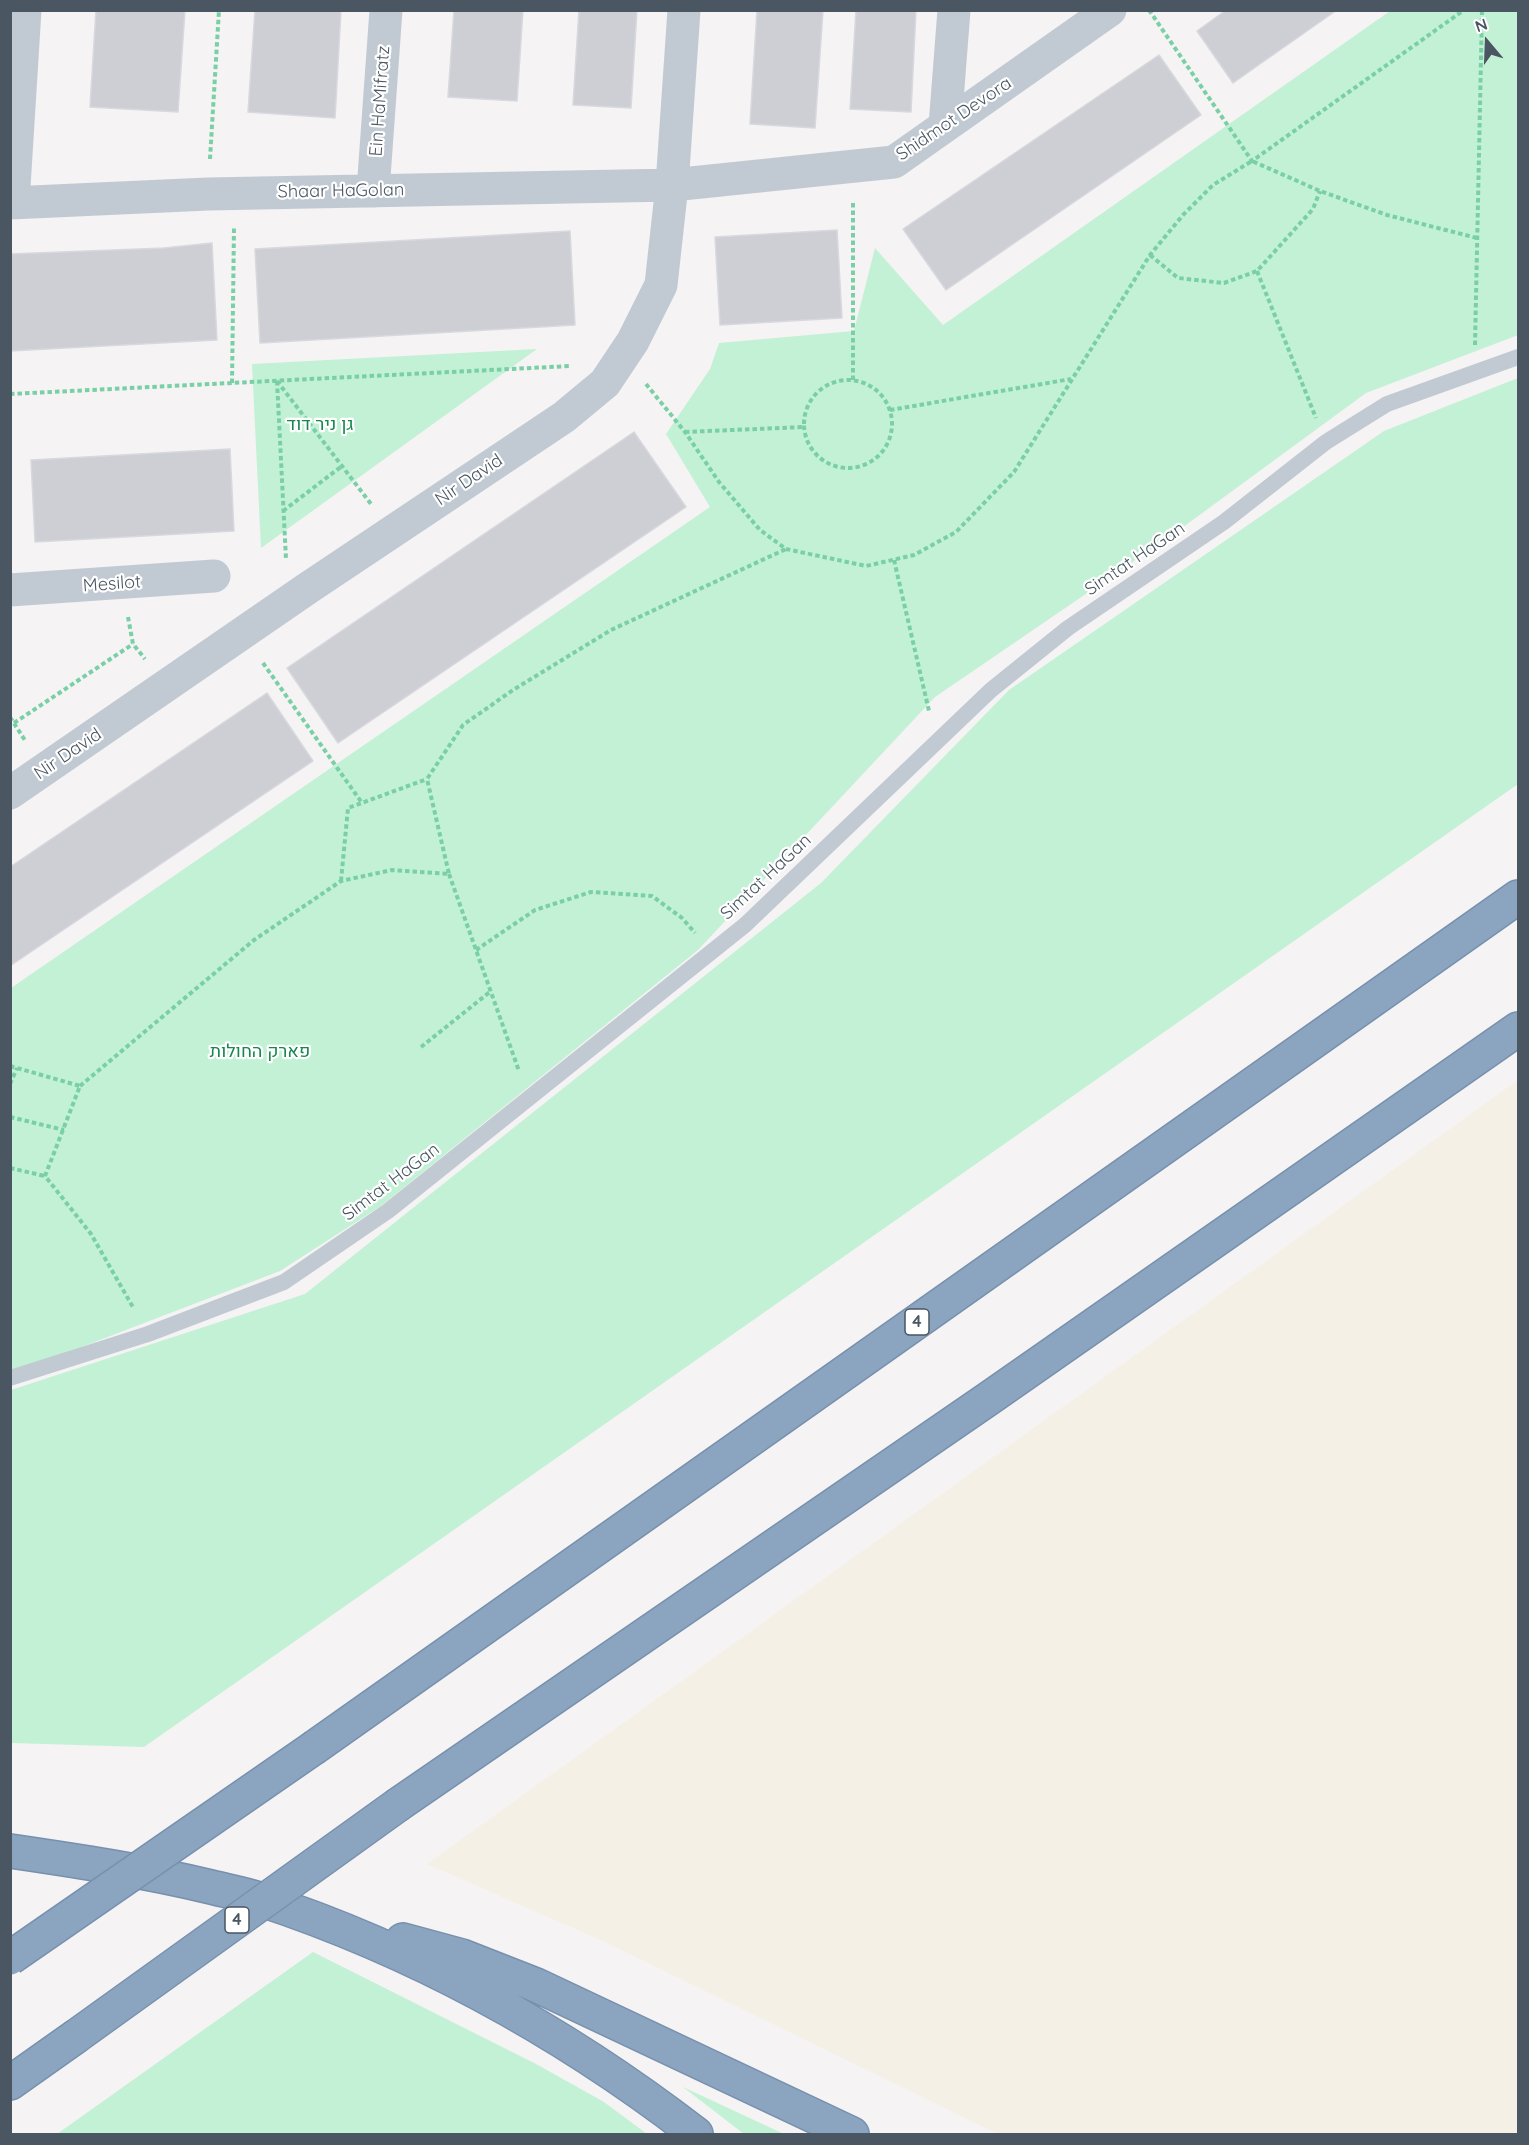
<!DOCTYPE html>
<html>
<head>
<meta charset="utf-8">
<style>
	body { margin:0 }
	#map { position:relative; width:1529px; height:2145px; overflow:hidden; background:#f5f3f3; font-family:Quicksand,sans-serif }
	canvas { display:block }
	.frame { position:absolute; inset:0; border:12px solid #4a5661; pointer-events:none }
	.north { position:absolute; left:1457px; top:12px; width:60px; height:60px; -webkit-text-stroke:4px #fff; paint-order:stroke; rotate:341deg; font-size:16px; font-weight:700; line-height:24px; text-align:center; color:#4a5661 }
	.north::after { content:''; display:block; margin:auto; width:21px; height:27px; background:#4a5661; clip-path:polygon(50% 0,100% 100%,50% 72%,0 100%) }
</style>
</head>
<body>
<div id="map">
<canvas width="1529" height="2145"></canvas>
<div class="frame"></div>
<div class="north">N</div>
</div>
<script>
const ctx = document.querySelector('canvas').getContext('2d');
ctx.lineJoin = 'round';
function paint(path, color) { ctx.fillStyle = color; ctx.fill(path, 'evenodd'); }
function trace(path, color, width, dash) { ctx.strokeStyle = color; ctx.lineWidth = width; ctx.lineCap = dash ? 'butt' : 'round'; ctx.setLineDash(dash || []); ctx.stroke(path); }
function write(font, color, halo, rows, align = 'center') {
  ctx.font = font + ' Quicksand,Heebo,sans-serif'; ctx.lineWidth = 4.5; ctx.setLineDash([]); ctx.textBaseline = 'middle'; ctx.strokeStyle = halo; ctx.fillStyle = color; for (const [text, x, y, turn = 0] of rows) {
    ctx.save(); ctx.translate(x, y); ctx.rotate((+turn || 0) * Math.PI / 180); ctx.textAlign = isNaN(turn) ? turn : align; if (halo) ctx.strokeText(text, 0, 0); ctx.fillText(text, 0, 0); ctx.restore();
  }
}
paint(new Path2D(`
	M1390,11H1518V335L1366,393L1175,533L935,697L698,950L381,1206L280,1271L11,1374V988L710,507L666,434L710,369L719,343L854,331L875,248L943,325Z
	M537,349L261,548L252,364Z
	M1518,378V784L144,1747L11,1743V1390L305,1294L821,883L1009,690L1384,431Z
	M313,1952L536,2064L604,2102L647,2134H57Z
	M683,2087L784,2134H744Z`), '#c3f1d5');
paint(new Path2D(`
	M1518,1080V2134H998L605,1942L427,1864Z`), '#f5f0e5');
const building = new Path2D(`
	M96,10H185L178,112L90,107Z
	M255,10H341L335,118L248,112Z
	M454,10H523L517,101L448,97Z
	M579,10H637L631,108L573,105Z
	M757,10H823L815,128L750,124Z
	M856,10H916L911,112L850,109Z
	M1226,10H1337L1233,83L1197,31Z
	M1159,55L1201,115L946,290L903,229Z
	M837,230L842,318L720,325L715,237Z
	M570,231L575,325L260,343L255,249Z
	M212,243L217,340L10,351V254L164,248Z
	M634,432L686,507L338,743L287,668Z
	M230,449L234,531L35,542L31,460Z
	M267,693L313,761L10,966V867Z`);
paint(building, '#cdcfd5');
trace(building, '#d7d9de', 1.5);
const highway = new Path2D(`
	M315,1747L1518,897
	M399,1804L988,1399L1518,1029
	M10,1851C78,1861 145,1871 211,1887C227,1891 244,1894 259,1899C417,1951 565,2033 696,2134
	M403,1940L462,1956L536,1985L852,2134
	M10,2083L75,2037`);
trace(highway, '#7690ad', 36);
trace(new Path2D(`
	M1149,10L1252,161L1464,10
	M210,159L219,10
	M1150,255L1178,278L1224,283L1257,271L1313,209L1320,191
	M1257,271L1316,418
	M1475,345L1482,10
	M804 424a44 44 0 1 1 88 0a44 44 0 1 1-88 0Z
	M853,380V201
	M277,381L286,559
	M277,381L371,504
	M232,383L234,227
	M646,384L685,432L719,482L760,530L786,549L866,566L914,555L956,532L1014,472L1150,255L1183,215L1213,185L1252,161L1320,191L1387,215L1477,238
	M10,394L570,366
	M890,410L1071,379
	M685,432L804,427
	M283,511L342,466
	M894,560L929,711
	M128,617L133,644L145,659
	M263,663L362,803
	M10,717L26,742
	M14,723L133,644
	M449,874L519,1071
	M341,881L348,808L427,779
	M476,950L535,910L591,892L652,896L682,918L695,933
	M421,1047L491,991
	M10,1066L80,1086L45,1176L91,1234L134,1309
	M10,1084L17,1068
	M80,1086L254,940L341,881L392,870L449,874L427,779L463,725L513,690L611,630L786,549
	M10,1117L64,1130
	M10,1168L45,1176`), '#7ad0a6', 4, [4.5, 3]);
trace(new Path2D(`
	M10,1378L148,1334L284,1282L388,1211L745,925L991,690L1068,628L1224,522L1326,442L1387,404L1518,357`), '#c1cad2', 16);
trace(new Path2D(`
	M945,126L954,10
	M373,191L386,10
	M10,203L208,194L672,185L894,162L1110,10
	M13,203L25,10
	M10,590L214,576
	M10,793L308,588L564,417L605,383L633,341L661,285L672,185L684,10`), '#c1cad2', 33);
trace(highway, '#8ba5c1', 33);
const highwayBridge = new Path2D(`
	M10,1958L315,1747
	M75,2037L399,1804`);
trace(highwayBridge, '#7690ad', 36, []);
trace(highwayBridge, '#8ba5c1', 33);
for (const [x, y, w] of [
	[917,1322,24],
	[237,1920,24]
]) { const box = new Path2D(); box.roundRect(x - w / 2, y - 13, w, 26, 4.5); ctx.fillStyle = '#fff'; ctx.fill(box); trace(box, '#4a5661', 1.5); }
write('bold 16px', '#4a5661', null, [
	["4",917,1322],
	["4",237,1920]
]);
write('18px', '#4a5661', '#fff', [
	["Ein HaMifratz",380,101,-86],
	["Shidmot Devora",954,119,-34],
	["Shaar HaGolan",341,191,-1],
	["Nir David",469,480,-34],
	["Simtat HaGan",1135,559,-34],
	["Mesilot",112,584,-4],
	["Nir David",68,754,-34],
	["Simtat HaGan",766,877,-43],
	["Simtat HaGan",391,1182,-37]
]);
write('18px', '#17864f', '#fff', [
	["גן ניר דוד",320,425],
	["פארק החולות",260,1052]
]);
</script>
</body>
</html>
